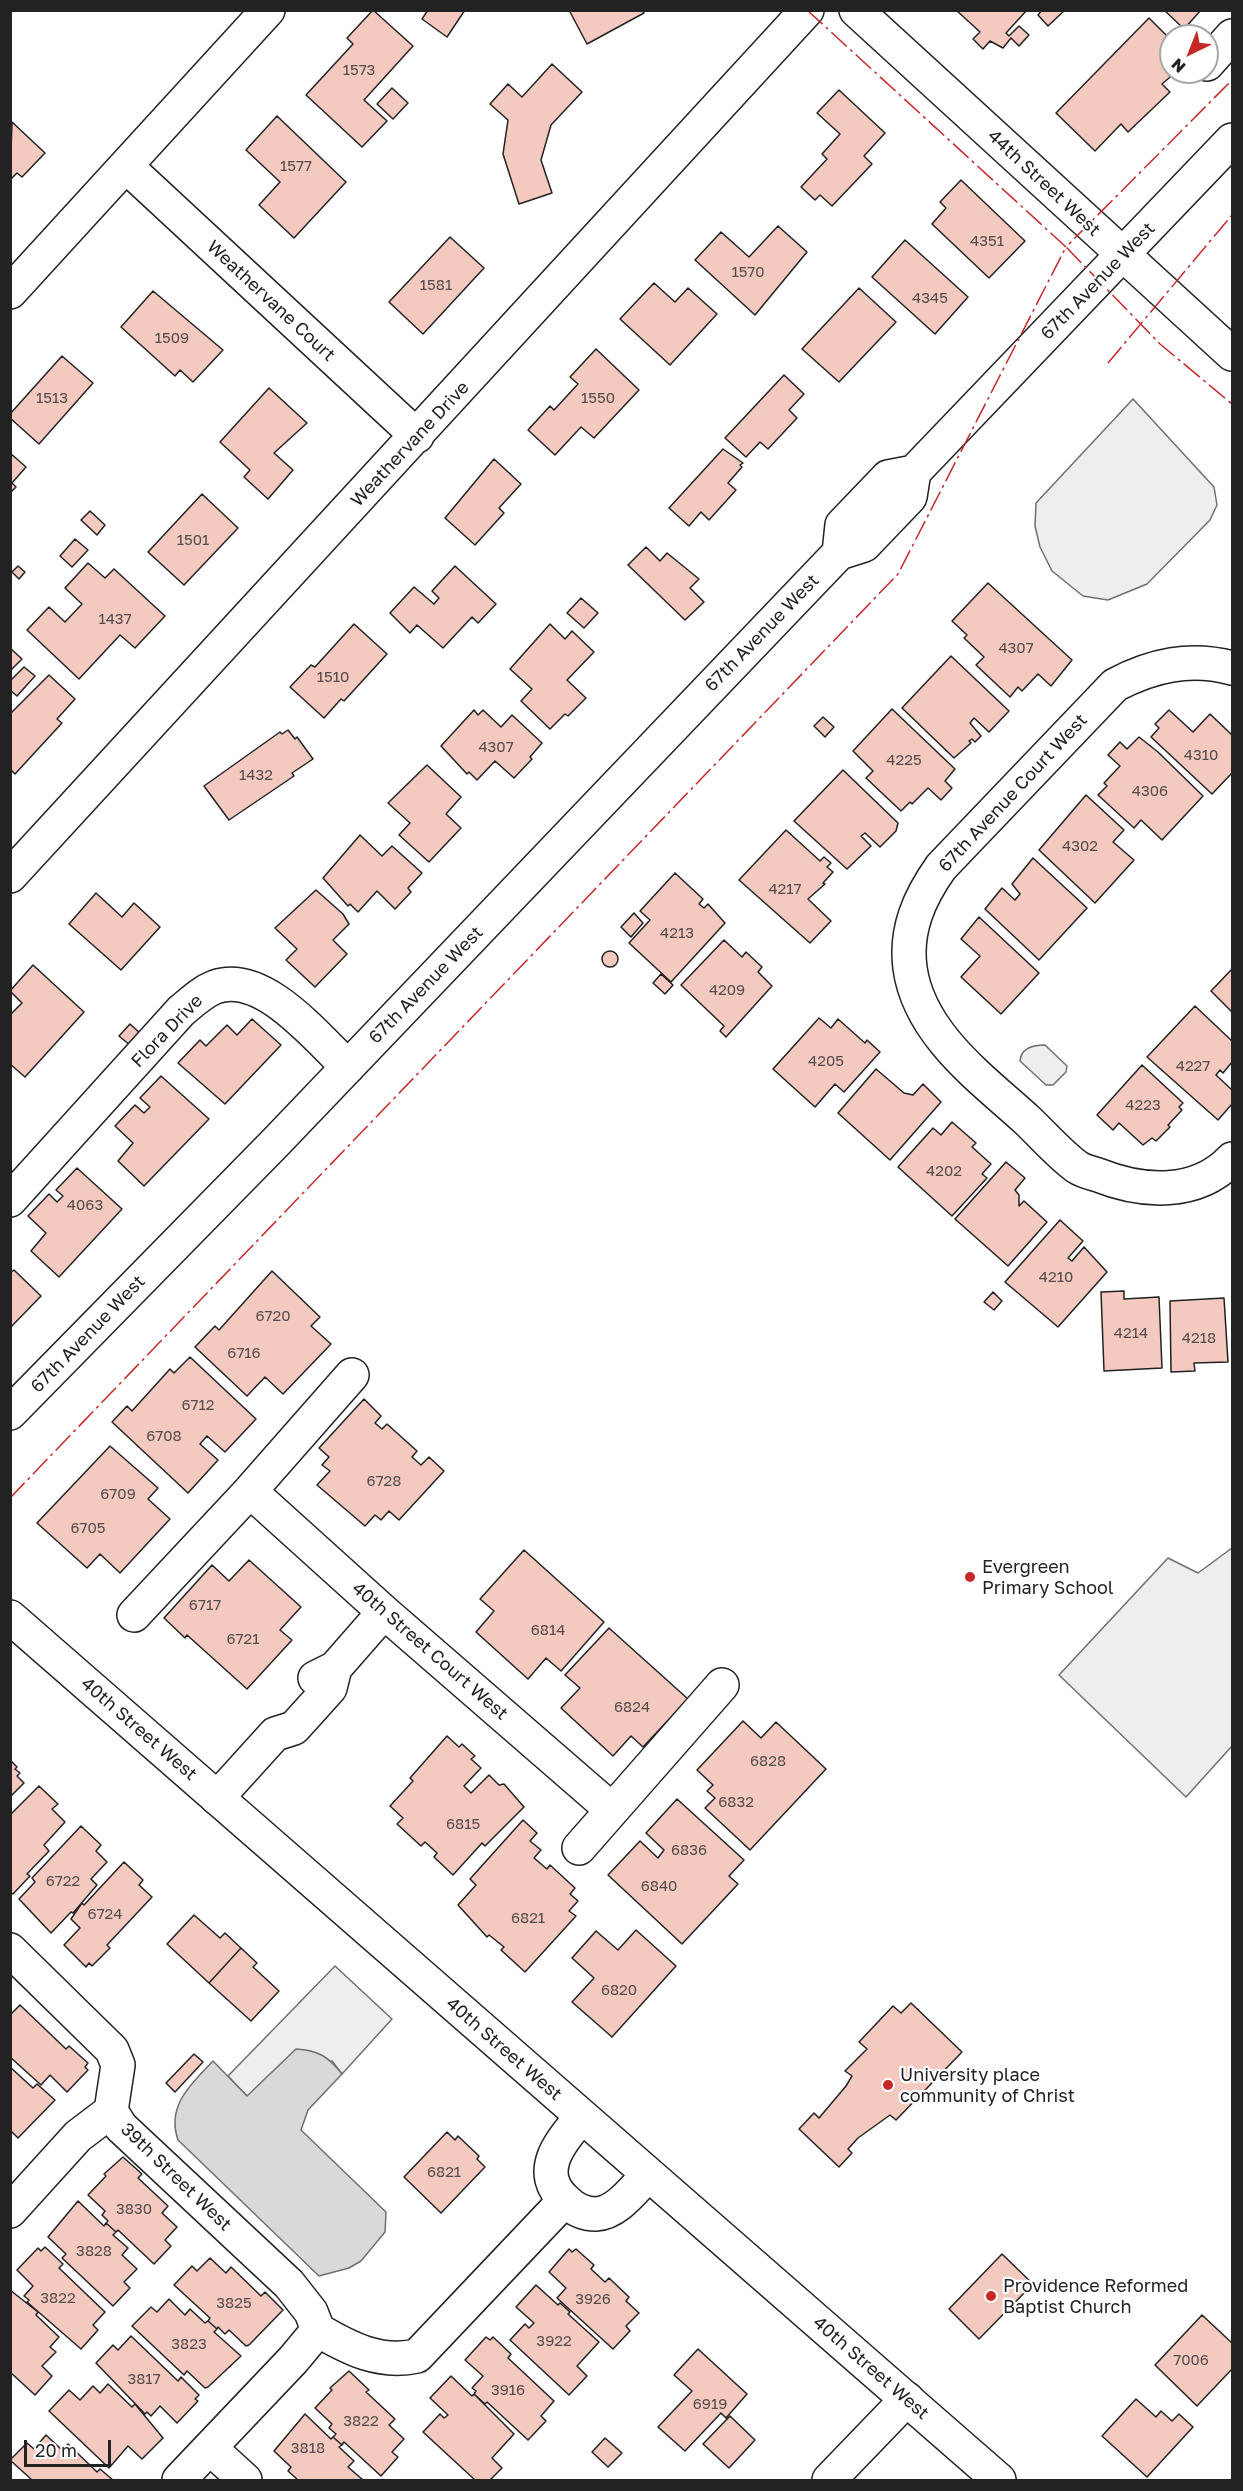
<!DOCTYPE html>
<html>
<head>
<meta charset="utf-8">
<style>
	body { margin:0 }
	#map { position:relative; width:1243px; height:2491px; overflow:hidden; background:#fff; font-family:"Golos Text",sans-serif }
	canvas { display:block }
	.frame { position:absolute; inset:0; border:12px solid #222; pointer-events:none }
	.north { position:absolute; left:1159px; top:24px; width:60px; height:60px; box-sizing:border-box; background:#fff; border:2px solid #a7a7a7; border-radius:50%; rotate:223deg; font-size:16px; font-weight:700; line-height:24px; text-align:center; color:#222 }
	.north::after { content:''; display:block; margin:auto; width:21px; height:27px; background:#c62828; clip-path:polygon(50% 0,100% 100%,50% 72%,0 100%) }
	.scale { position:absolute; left:24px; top:2440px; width:87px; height:27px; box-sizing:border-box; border:3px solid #222; border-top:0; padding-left:8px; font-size:18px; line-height:21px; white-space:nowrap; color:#222; -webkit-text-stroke:4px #fff; paint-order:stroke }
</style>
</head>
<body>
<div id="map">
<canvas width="1243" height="2491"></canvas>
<div class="frame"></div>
<div class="north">N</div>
<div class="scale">20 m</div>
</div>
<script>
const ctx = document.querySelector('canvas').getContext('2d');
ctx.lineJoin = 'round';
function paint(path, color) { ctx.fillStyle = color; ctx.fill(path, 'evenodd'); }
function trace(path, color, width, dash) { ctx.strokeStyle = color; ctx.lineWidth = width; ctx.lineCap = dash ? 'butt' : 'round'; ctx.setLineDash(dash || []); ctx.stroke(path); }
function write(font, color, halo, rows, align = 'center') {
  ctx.font = font + ' "Golos Text",sans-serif'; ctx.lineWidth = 4.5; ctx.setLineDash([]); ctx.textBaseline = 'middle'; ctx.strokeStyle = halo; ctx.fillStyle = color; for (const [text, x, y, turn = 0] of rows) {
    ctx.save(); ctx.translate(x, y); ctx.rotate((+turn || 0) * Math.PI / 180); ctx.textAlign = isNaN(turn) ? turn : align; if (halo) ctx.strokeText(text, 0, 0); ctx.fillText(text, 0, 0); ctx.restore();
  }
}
const green = new Path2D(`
	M1133,399L1214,487L1217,505L1210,520L1147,584L1108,600L1083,596L1052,571L1040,547L1035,526L1036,503Z
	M1045,1045L1067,1066L1066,1072L1053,1085H1046L1020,1061C1021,1047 1034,1045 1045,1045Z
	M1232,1548V1746L1186,1797L1059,1675L1168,1558L1198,1573Z
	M335,1966L392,2019L342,2074L332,2061L247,2096L228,2076Z`);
paint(green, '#eee');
trace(green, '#6f6f6f', 1.5);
const water = new Path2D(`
	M296,2049C318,2050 329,2057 342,2074L308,2110L301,2130L386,2212L385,2232L361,2261L349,2268L319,2276L178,2140C166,2106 191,2084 213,2061L247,2096Z`);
paint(water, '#d9d9d9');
trace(water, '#6f6f6f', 1.5);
const building = new Path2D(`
	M373,10L413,46L364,100L387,121L362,147L306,95L353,44L347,38Z
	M428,10H465L447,37L422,19Z
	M569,10H642L644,13L587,44Z
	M956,10H1027L1006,33L1009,36L1019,26L1029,35L1019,46L1011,38L1003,48L990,41L983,49L973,39L980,32Z
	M1042,10H1065L1048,26L1038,15Z
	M1164,10H1201L1184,29Z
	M1149,18L1171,40V72H1176L1162,84L1170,92L1128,132L1121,124L1095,151L1056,113Z
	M552,64L582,92L551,125L541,160L552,193L519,204L503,154L508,120L490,104L508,84L522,97Z
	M392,88L408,103L393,119L377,104Z
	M839,90L885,133L864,156L872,164L832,206L820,195L815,200L801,187L827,159L822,154L840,134L817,113Z
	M277,116L346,182L294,238L259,205L280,182L246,150Z
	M12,122L45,153L22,177L17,173L10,180Z
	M961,180L1025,241L989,278L932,224L946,208L940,202Z
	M778,226L807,252L755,315L695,260L721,232L749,257Z
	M450,237L484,268L423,334L389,302Z
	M905,240L968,297L935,334L872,277Z
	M654,283L675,302L688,288L717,314L670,365L620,319Z
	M859,288L896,322L839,382L802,349Z
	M153,291L223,350L193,382L180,370L175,376L121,327Z
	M596,349L639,390L594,438L581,427L555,455L528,430L550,406L554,410L578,384L570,377Z
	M62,356L93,383L39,444L10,418V414Z
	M784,375L804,394L789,410L797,418L768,449L760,442L746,457L725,438Z
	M269,388L307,423L274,453L293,470L268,499L244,477L250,470L220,442Z
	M723,449L743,463L740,465L742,467L728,483L736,490L709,520L701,512L689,526L669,508Z
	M10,453L26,467L12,483L16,487L10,493Z
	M494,459L521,484L499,508L504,513L475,545L445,518Z
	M202,494L238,528L184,585L148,552Z
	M90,511L105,525L97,535L81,520Z
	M75,539L88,550L72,567L60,556Z
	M646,547L660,561L667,553L699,579L690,588L704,602L685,620L628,565Z
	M88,563L105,578L114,569L165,616L135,648L120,635L79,679L27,630L49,607L65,622L82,604L65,588Z
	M18,566L25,572L19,579L12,572Z
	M455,566L496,604L478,623L472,617L443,648L417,625L410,633L390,613L414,587L434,604L439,598L432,591Z
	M988,583L1072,660L1051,686L1038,674L1022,691L1018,687L1010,697L976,665L984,657L964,638L967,635L952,621Z
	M581,598L598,613L584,628L567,613Z
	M354,624L387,654L344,701L341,699L324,718L290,687L311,665L315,667Z
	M550,624L565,639L572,631L594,652L567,680L586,698L568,716L565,714L550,729L521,701L532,689L510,669Z
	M10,648L22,659L10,671Z
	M951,656L1009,711L989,732L974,718L970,723L981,736L975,742L972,739L969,741L971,743L954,758L902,708Z
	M24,667L35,676L17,696L10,690V681Z
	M49,675L75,699L57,719L62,723L15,774L10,769V714Z
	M892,709L955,769L945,781L952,788L941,800L928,788L912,804L910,802L901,811L866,778L873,771L853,751Z
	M474,710L478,715L483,710L501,727L512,715L542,743L530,757L532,759L514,778L495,761L477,780L469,772L467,774L441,746Z
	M1169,710L1193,732L1210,714L1232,735V773L1212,794L1151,737L1159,728L1155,724Z
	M823,717L834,727L825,737L814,726Z
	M288,730L295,739L297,737L313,759L292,773L294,776L229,820L204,786L280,732L282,734Z
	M1139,737L1158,752L1203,796L1162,840L1141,820L1134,828L1098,795L1107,786L1104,783L1120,766L1108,755L1120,742L1127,749Z
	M427,765L461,797L446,814L461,828L429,862L399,835L410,823L388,803Z
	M843,770L898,823L896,831L880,847L865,833L861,836L871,846L847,869L794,821Z
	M1086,795L1124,830L1113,842L1134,860L1095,903L1039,850Z
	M786,830L820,861L824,857L831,863L827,867L833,872L823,883L825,884L808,899L831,921L810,943L739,880Z
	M360,835L382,856L392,846L422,873L408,888L411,892L395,909L377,891L358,912L350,904L348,906L323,878Z
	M1033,858L1087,908L1039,960L985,909L1002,888L1015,900L1020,894L1012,884Z
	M675,873L703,899L699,904L704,908L708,904L725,923L671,982L629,943L650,920L640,911Z
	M316,890L343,914L349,924L333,940L347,954L315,987L286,960L297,949L275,928Z
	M96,893L122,917L134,903L160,927L121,970L69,924Z
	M634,913L643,923L631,937L621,927Z
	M979,917L1039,973L1001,1014L961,977L980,956L961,939Z
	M724,940L742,957L746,952L762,967L758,972L772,986L726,1037L720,1031L724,1026L681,985Z
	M602 959a8 8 0 1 1 16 0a8 8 0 1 1-16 0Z
	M33,965L84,1012L25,1077L10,1064V1015L22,1003L10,991Z
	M1232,969V1012L1211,991Z
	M661,974L673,985L665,994L653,983Z
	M1195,1006L1232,1041V1062L1223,1073L1220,1070L1216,1075L1232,1090V1104L1218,1120L1147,1057Z
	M819,1018L831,1028L838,1019L865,1043L867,1040L880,1052L844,1092L835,1084L815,1107L773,1069Z
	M252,1019L281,1045L225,1104L178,1063L200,1040L206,1046L227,1025L237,1035Z
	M130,1024L141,1034L131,1046L119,1036Z
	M1142,1065L1183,1103L1179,1107L1182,1110L1168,1125L1170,1127L1156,1141L1152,1138L1143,1145L1119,1123L1113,1130L1097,1115Z
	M876,1069L904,1093L913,1095L923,1084L941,1102L890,1160L838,1113Z
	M161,1076L209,1119L144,1186L118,1161L133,1143L115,1126L135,1105L144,1113L150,1107L140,1098Z
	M952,1122L976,1143L972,1147L991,1164L982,1174L987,1178L952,1216L898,1167L933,1128L941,1135Z
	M1006,1162L1025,1178L1015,1190L1019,1195V1206L1024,1201L1047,1222L1008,1266L955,1219Z
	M77,1168L122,1209L59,1277L31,1251L46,1233L28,1216L49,1194L57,1202L63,1196L56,1190Z
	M1060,1220L1083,1241L1068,1258L1072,1261L1084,1247L1107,1272L1058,1327L1005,1282Z
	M14,1270L41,1296L10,1328V1273Z
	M272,1271L320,1317L311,1326L331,1344L283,1394L265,1377L247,1396L195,1347L215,1326L219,1330Z
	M1124,1291V1299L1159,1297L1162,1368L1104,1371L1101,1292Z
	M993,1292L1002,1301L994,1310L984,1302Z
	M1224,1298L1228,1362L1194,1363L1195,1371L1171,1372L1170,1301Z
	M190,1357L256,1419L225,1452L207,1436L200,1444L218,1460L188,1493L112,1422L127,1406L132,1411L170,1369L174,1373Z
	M364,1399L381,1416L375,1423L382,1429L387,1424L417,1451L412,1457L421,1465L429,1457L444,1471L399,1520L389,1511L381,1520L375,1515L365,1526L317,1485L330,1471L322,1465L329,1457L319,1448Z
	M110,1446L158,1488L148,1499L170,1519L120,1573L100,1554L87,1568L37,1523Z
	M524,1550L604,1622L561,1671L546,1658L528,1679L476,1632L494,1611L480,1599Z
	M249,1560L301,1607L280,1630L292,1640L247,1689L187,1635L185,1638L164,1618L212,1565L229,1581Z
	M609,1628L688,1699L643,1747L631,1736L613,1756L561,1708L580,1688L565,1675Z
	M743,1721L761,1738L776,1722L826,1769L750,1850L705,1808L715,1798L707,1791L713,1785L697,1770Z
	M447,1736L459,1747L462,1744L475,1756L471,1759L481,1768L464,1786L471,1793L489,1775L499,1785L504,1784L524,1807L485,1846L482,1843L453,1875L434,1857L437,1853L425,1842L421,1846L397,1824L403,1818L390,1806L413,1781L410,1778Z
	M10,1760L17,1767L15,1769L20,1773L17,1776L24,1783L10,1797Z
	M39,1786L58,1804L52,1809L65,1822L44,1845L49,1851L27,1874L30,1876L13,1894L10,1892V1815Z
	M677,1799L744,1860L729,1876L738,1884L682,1944L608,1875L640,1841L658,1858L664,1850L646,1833Z
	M523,1820L537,1833L530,1841L541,1850L534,1858L547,1869L550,1865L575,1888L570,1894L578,1901L569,1911L576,1916L525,1972L501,1950L504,1947L489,1935L487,1937L458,1905L476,1885L470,1879Z
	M81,1826L101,1845L96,1851L107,1862L91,1879L97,1885L73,1913L71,1912L51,1933L19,1899L35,1882L32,1878Z
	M124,1862L143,1880L139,1885L152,1897L107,1945L110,1948L92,1966L89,1963L86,1967L64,1945L80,1928L71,1919L82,1903L84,1905Z
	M194,1915L220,1938L225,1933L241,1948L209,1983L167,1944Z
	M636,1930L676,1966L612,2037L572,2002L594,1978L572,1958L596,1931L618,1950Z
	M241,1948L257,1963L253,1967L279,1991L251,2021L209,1983Z
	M911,2003L962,2052L896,2120L890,2115L858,2138L848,2149L852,2153L839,2167L799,2129L814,2113L819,2118L846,2086L852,2076L845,2071L867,2049L859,2042L893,2006L901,2013Z
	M20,2005L66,2049L69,2046L88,2063L85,2067L88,2070L67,2092L50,2075L41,2085L10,2057V2015Z
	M194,2054L203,2062L175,2092L166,2083Z
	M10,2067L33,2088L37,2084L55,2100L18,2138L10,2130Z
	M447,2132L455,2140L458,2136L479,2156L477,2159L485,2167L441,2213L404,2177Z
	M123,2157L142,2174L138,2178L168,2206L162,2213L177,2227L165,2240L171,2246L154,2264L118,2230L116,2232L106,2223L108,2221L102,2215L105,2211L88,2195L106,2176L104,2174Z
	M78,2201L104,2226L106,2223L116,2232L113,2235L128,2248L122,2255L137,2269L124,2282L130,2288L113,2306L62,2258L66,2254L48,2237Z
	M45,2247L63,2264L59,2268L105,2312L93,2325L98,2330L81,2349L27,2302L29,2300L24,2296L33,2286L17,2270L38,2248L41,2251Z
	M569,2249L572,2252L576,2249L594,2265L591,2269L605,2282L609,2278L629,2297L626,2301L639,2313L626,2326L630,2331L613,2349L557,2298L566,2288L549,2272Z
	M1002,2254L1033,2284L979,2339L949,2309Z
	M210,2258L226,2273L231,2267L261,2296L265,2292L283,2310L249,2345L246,2346L229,2330L225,2334L218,2327L217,2329L208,2321L210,2318L174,2285L192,2266L197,2271Z
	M536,2285L558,2305L560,2303L570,2312L568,2314L599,2342L577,2366L587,2376L569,2395L510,2340L525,2324L529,2328L534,2323L516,2307Z
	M10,2290L38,2312L36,2315L59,2337L50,2347L56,2352L42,2366L52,2376L35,2395L10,2372Z
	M169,2299L185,2315L190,2309L205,2323L208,2321L217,2329L214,2332L241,2356L208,2387L205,2388L187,2371L184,2375L132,2326L151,2307L157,2312Z
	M1202,2315L1232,2343V2369L1197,2406L1155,2365Z
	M131,2336L178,2381L181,2377L199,2395L195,2399L198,2401L177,2423L160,2406L151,2416L147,2412L145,2414L96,2363L113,2345L118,2350Z
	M486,2337L490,2340L493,2337L511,2354L508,2358L554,2401L541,2416L546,2421L528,2440L487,2402L485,2404L474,2394L476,2391L472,2388L483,2376L465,2360Z
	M698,2349L747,2394L726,2418L721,2413L685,2451L658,2427L692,2391L674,2375Z
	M349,2371L369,2390L366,2392L395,2419L389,2425L404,2439L392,2452L398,2457L381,2476L344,2442L342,2445L333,2437L336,2434L329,2428L332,2424L315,2408L332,2390L330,2388Z
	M451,2376L472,2396L474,2394L514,2434L492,2458L502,2468L490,2480H475L423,2432L440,2414L444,2418L448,2415L430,2398Z
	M108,2384L132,2407L135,2404L163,2438L142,2459L128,2446L109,2468L49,2411L69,2390L80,2400L93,2386L100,2393Z
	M1136,2399L1156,2417L1161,2411L1172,2421L1179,2414L1193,2427L1147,2477L1102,2436Z
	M305,2414L331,2439L333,2437L342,2445L339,2447L354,2461L348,2467L363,2480H298L288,2471L291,2467L274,2451Z
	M730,2416L755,2440L729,2468L703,2444Z
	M46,2435L62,2450L68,2444L97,2472L100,2469L113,2480H32L10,2460L27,2443L34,2449Z
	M605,2438L622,2453L608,2467L592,2452Z`);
paint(building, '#f3c9c0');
trace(building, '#222', 1.5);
const minor = new Path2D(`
	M856,10L1232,354
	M1207,64L1232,36
	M126,166L417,436
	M10,292L268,10
	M839,553L842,525L888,477L914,472
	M1232,668C1190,657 1153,665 1115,685L941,867C919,898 905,930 910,968C919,1034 982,1079 1027,1120C1043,1135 1059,1154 1077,1167C1083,1171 1091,1173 1098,1175C1143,1193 1197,1196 1232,1159
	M10,876L807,10
	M10,1200L181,1011C192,1002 202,992 215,987C263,970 316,1037 348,1067
	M10,1413L276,1142L839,553L864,545L910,497L914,472L1232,140
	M250,1491L384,1612L611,1809
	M134,1615L250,1491L352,1375
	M315,1678L335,1668L384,1612
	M217,1798L275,1734L294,1728L313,1707L330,1688L335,1668
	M579,1848L722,1685
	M10,1950L112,2050L118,2065L111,2111L121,2127L289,2284L311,2312L318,2330L293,2360L179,2480
	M582,2117C560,2141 534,2173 566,2201C574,2209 584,2214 596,2214C617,2213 634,2189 648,2175
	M10,2211L78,2136L111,2111
	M318,2330C350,2349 380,2364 417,2356L565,2200
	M210,2448L245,2480
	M829,2480L907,2399`);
const major = new Path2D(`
	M10,1617L999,2480`);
trace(minor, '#222', 36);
trace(major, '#222', 36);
trace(minor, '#fff', 33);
trace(major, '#fff', 33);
trace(new Path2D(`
	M807,10L1066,247L1232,80
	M1108,363L1232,215
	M10,1498L898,574L1066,247L1160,344L1232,404`), '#c62828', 1.5, [21, 4.5, 3, 4.5]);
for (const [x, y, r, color] of [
	[970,1577,6,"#c62828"],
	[888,2085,6,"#c62828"],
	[991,2296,6,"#c62828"]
]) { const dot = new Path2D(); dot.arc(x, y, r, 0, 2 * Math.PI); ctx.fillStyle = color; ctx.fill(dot); trace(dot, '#fff', 2); }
write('15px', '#564c4a', null, [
	["1573",359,70],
	["1577",296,166],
	["4351",987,241],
	["1570",748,272],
	["1581",436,285],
	["4345",930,298],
	["1509",172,338],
	["1513",52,398],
	["1550",598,398],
	["1501",193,540],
	["1437",115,619],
	["4307",1016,648],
	["1510",333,677],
	["4307",496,747],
	["4310",1201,755],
	["4225",904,760],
	["1432",256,775],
	["4306",1150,791],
	["4302",1080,846],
	["4217",785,889],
	["4213",677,933],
	["4209",727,990],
	["4205",826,1061],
	["4227",1193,1066],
	["4223",1143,1105],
	["4202",944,1171],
	["4063",85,1205],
	["4210",1056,1277],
	["6720",273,1316],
	["4214",1131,1333],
	["4218",1199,1338],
	["6716",244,1353],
	["6712",198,1405],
	["6708",164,1436],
	["6728",384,1481],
	["6709",118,1494],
	["6705",88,1528],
	["6717",205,1605],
	["6814",548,1630],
	["6721",243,1639],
	["6824",632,1707],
	["6828",768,1761],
	["6832",736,1802],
	["6815",463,1824],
	["6836",689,1850],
	["6722",63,1881],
	["6840",659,1886],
	["6724",105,1914],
	["6821",528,1918],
	["6820",619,1990],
	["6821",444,2172],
	["3830",134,2209],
	["3828",94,2251],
	["3822",58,2298],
	["3926",593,2299],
	["3825",234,2303],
	["3922",554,2341],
	["3823",189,2344],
	["7006",1191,2360],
	["3817",144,2379],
	["3916",508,2390],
	["6919",710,2404],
	["3822",361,2421],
	["3818",308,2448]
]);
write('18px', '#222', '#fff', [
	["44th Street West",1044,183,43],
	["67th Avenue West",1098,281,-46],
	["Weathervane Court",271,301,43],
	["Weathervane Drive",410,444,-47],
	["67th Avenue West",762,633,-46],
	["67th Avenue Court West",1013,793,-47],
	["67th Avenue West",426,985,-46],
	["Flora Drive",167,1031,-46],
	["67th Avenue West",88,1334,-46],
	["40th Street Court West",430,1651,41],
	["40th Street West",139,1729,41],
	["40th Street West",504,2049,41],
	["39th Street West",176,2177,44],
	["40th Street West",871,2368,41]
]);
write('18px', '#222', '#fff', [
	["Evergreen",982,1567],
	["Primary School",982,1588],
	["University place",900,2075],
	["community of Christ",900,2096],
	["Providence Reformed",1003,2286],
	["Baptist Church",1003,2307]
], 'left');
</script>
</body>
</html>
